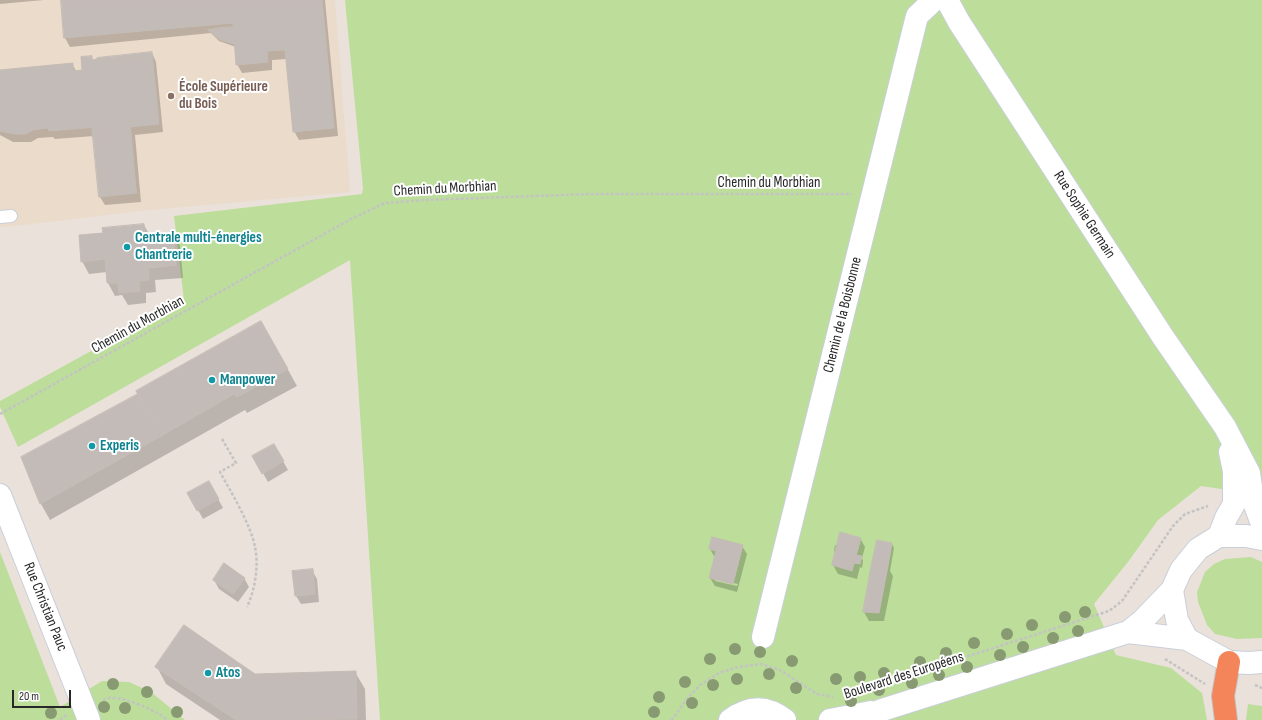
<!DOCTYPE html>
<html>
<head>
<meta charset="utf-8">
<style>
	body { margin:0 }
	#map { position:relative; width:1262px; height:720px; overflow:hidden; background:#eae1da; font-family:"Sofia Sans Condensed",sans-serif }
	canvas { display:block }
	.scale { position:absolute; left:12px; top:690px; width:59px; height:18px; box-sizing:border-box; border:2px solid #282828; border-top:0; padding-left:5px; font-size:12px; line-height:14px; white-space:nowrap; color:#282828; -webkit-text-stroke:3px #fff; paint-order:stroke }
</style>
</head>
<body>
<div id="map">
<canvas width="1262" height="720"></canvas>
<div class="scale">20 m</div>
</div>
<script>
const ctx = document.querySelector('canvas').getContext('2d');
ctx.lineJoin = 'round';
function paint(path, color) { ctx.fillStyle = color; ctx.fill(path, 'evenodd'); }
function trace(path, color, width, dash) { ctx.strokeStyle = color; ctx.lineWidth = width; ctx.lineCap = dash ? 'butt' : 'round'; ctx.setLineDash(dash || []); ctx.stroke(path); }
function write(font, color, halo, rows, align = 'center') {
  ctx.font = font + ' "Sofia Sans Condensed",sans-serif'; ctx.lineWidth = 4; ctx.setLineDash([]); ctx.textBaseline = 'middle'; ctx.strokeStyle = halo; ctx.fillStyle = color; for (const [text, x, y, turn = 0] of rows) {
    ctx.save(); ctx.translate(x, y); ctx.rotate((+turn || 0) * Math.PI / 180); ctx.textAlign = isNaN(turn) ? turn : align; if (halo) ctx.strokeText(text, 0, 0); ctx.fillText(text, 0, 0); ctx.restore();
  }
}
paint(new Path2D(`
	M0,0H335L350,192L140,211L24,225L0,227Z`), '#ebdbcb');
paint(new Path2D(`
	M345,0H1262V495L1201,486L1158,520L1128,562L1094,604L1116,655L1171,668L1202,693L1207,720H380L350,260L18,447L0,407V401L184,300L174,216L362,194L363,188Z
	M0,552L60,707L102,681L129,682L151,692L185,720H0Z
	M1251,557L1262,562V638L1237,639L1215,634L1207,625L1198,602L1197,592L1205,572L1214,564L1225,559Z
	M1248,704L1262,706V720H1246Z`), '#bcde9a');
paint(new Path2D(`
	M0,0H44L0,4Z
	M62,0H325L338,136L299,140L294,131L287,59L272,60V70L242,73L237,64L236,47L219,41L211,33L70,47L65,38Z
	M152,53L156,62L163,132L135,135L141,202L105,205L100,197L94,136L55,139L53,137L38,138L31,142H13L0,135V71L72,64L76,71H83L91,57L93,61Z
	M144,225L150,236L173,233L180,246L183,278L155,280L156,292L146,293V303L128,305L122,295L115,296L108,283L107,272L89,274L82,261L104,234Z
	M271,339L297,386L247,413L245,410L50,520L41,504L23,457Z
	M274,445L288,470L268,482L254,457Z
	M209,482L223,508L203,519L189,494Z
	M860,538L865,547L862,558L863,561L862,568L860,567L857,579L838,574L833,565L836,554L834,550L835,545L838,546Z
	M892,544L894,548L890,571L893,576L884,621H869L864,612Z
	M742,546L747,554L737,592L715,586L710,578L715,558L710,549ZM715,579L738,584L737,586L715,581Z
	M312,570L317,579L319,602L301,604L296,596Z
	M244,578L249,587L238,602L219,589L214,580Z
	M157,667L255,675L355,672L365,689L366,720H220L166,684Z`), '#0003');
const building = new Path2D(`
	M61,0H322L334,128L293,132L285,50L267,51L268,62L236,65L233,23L64,38Z
	M233,27L234,44L221,40L220,28Z
	M220,28L221,40L216,37L208,30Z
	M152,52L159,124L131,127L130,121L152,118L146,57L92,62V60L97,59V58Z
	M92,56V62L146,57L152,118L130,121L136,189L104,192L98,127L49,131L48,128L33,130L26,134H15L0,131V70L73,63V71L82,70L81,57Z
	M92,127H98L104,192L136,189L137,193L99,197Z
	M144,224L145,235L173,232L176,265L148,268L149,280L139,281L140,291L119,293L118,283H107L105,259L81,262L79,235L103,233L102,228Z
	M261,321L288,369L237,397L234,394L161,436L136,391Z
	M138,394L161,436L40,504L21,457Z
	M274,444L284,461L262,474L252,456Z
	M209,481L219,499L197,511L187,493Z
	M840,532L861,538L852,571L832,565Z
	M712,537L743,545L733,584L709,578L716,551L709,549Z
	M877,540L892,543L888,566L872,563Z
	M856,555L862,556L860,564L854,563Z
	M224,563L245,578L233,594L213,580Z
	M872,563L888,566L879,613L863,612Z
	M313,569L315,594L295,596L292,571Z
	M184,625L255,674L356,671L357,719L238,720L233,718L155,667Z`);
paint(building, '#c2bbb7');
trace(building, '#c5bcb5', 1);
const lane = new Path2D(`
	M0,217L11,216`);
const street = new Path2D(`
	M947,0L959,22L1163,337L1225,427L1249,473L1253,500L1262,524
	M0,495L89,720
	M1219,536L1226,518L1234,504V471L1230,452
	M763,637L917,16L934,0`);
const secondary = new Path2D(`
	M1262,539L1246,536H1219L1198,549L1181,570L1172,590L1177,620L1187,639L1229,662L1249,663L1262,662
	M1128,632L1187,639
	M730,720C749,706 766,705 785,720
	M830,720L871,712
	M858,720L882,710L1128,632L1143,620L1172,590`);
const highway = new Path2D(`
	M1226,720L1223,696L1229,662`);
trace(lane, '#c9cfd9', 14);
trace(street, '#c9cfd9', 24);
trace(secondary, '#c9cfd9', 24);
trace(highway, '#c3c3c3', 24);
trace(new Path2D(`
	M0,414L351,219L385,203L424,200L590,194H852
	M222,439L236,463L220,472C231,492 251,525 255,547C259,566 255,590 247,607
	M1165,659L1205,684
	M1255,685L1262,688
	M853,693L1109,611L1122,601L1173,526L1185,514L1208,506
	M103,700C106,699 110,697 113,698C126,698 158,711 167,720
	M60,720L66,715
	M671,720L675,716L685,701L700,685L719,673L738,667L761,664L780,670L817,694L833,697`), '#c3c3c3', 2.5, [3, 2]);
trace(lane, '#fff', 12);
trace(street, '#fff', 22);
trace(secondary, '#fff', 22);
trace(highway, '#f4855b', 22);
ctx.fillStyle = '#879a72';
for (const [x, y] of [
	[1085,612],
	[1065,617],
	[1032,625],
	[1078,631],
	[1007,634],
	[1053,638],
	[974,643],
	[1023,647],
	[735,649],
	[760,652],
	[946,653],
	[1000,655],
	[710,659],
	[792,661],
	[920,662],
	[967,667],
	[884,673],
	[769,674],
	[939,675],
	[860,677],
	[737,679],
	[836,679],
	[685,682],
	[912,683],
	[113,684],
	[713,685],
	[796,688],
	[879,690],
	[147,692],
	[659,697],
	[851,701],
	[692,703],
	[104,707],
	[125,708],
	[177,712],
	[654,712],
	[51,713]
]) { ctx.beginPath(); ctx.arc(x, y, 6, 0, 2 * Math.PI); ctx.fill(); }
for (const [x, y, r, color] of [
	[171,96,4,"#8d6e63"],
	[127,247,4,"#0f9aa8"],
	[212,380,4,"#0f9aa8"],
	[92,446,4,"#0f9aa8"],
	[208,673,4,"#0f9aa8"]
]) { const dot = new Path2D(); dot.arc(x, y, r, 0, 2 * Math.PI); ctx.fillStyle = color; ctx.fill(dot); trace(dot, '#fff', 1.5); }
write('bold 15px', '#785e54', '#fff', [
	["École Supérieure",179,87],
	["du Bois",179,104]
], 'left');
write('15px', '#282828', '#fff', [
	["Chemin du Morbhian",769,183],
	["Chemin du Morbhian",445,189,-3],
	["Rue Sophie Germain",1084,215,57],
	["Chemin de la Boisbonne",843,315,-76],
	["Chemin du Morbhian",138,325,-29],
	["Rue Christian Pauc",45,607,68],
	["Boulevard des Européens",904,676,-18]
]);
write('bold 15px', '#0d838f', '#fff', [
	["Centrale multi-énergies",135,238],
	["Chantrerie",135,255],
	["Manpower",220,380],
	["Experis",100,446],
	["Atos",216,673]
], 'left');
</script>
</body>
</html>
